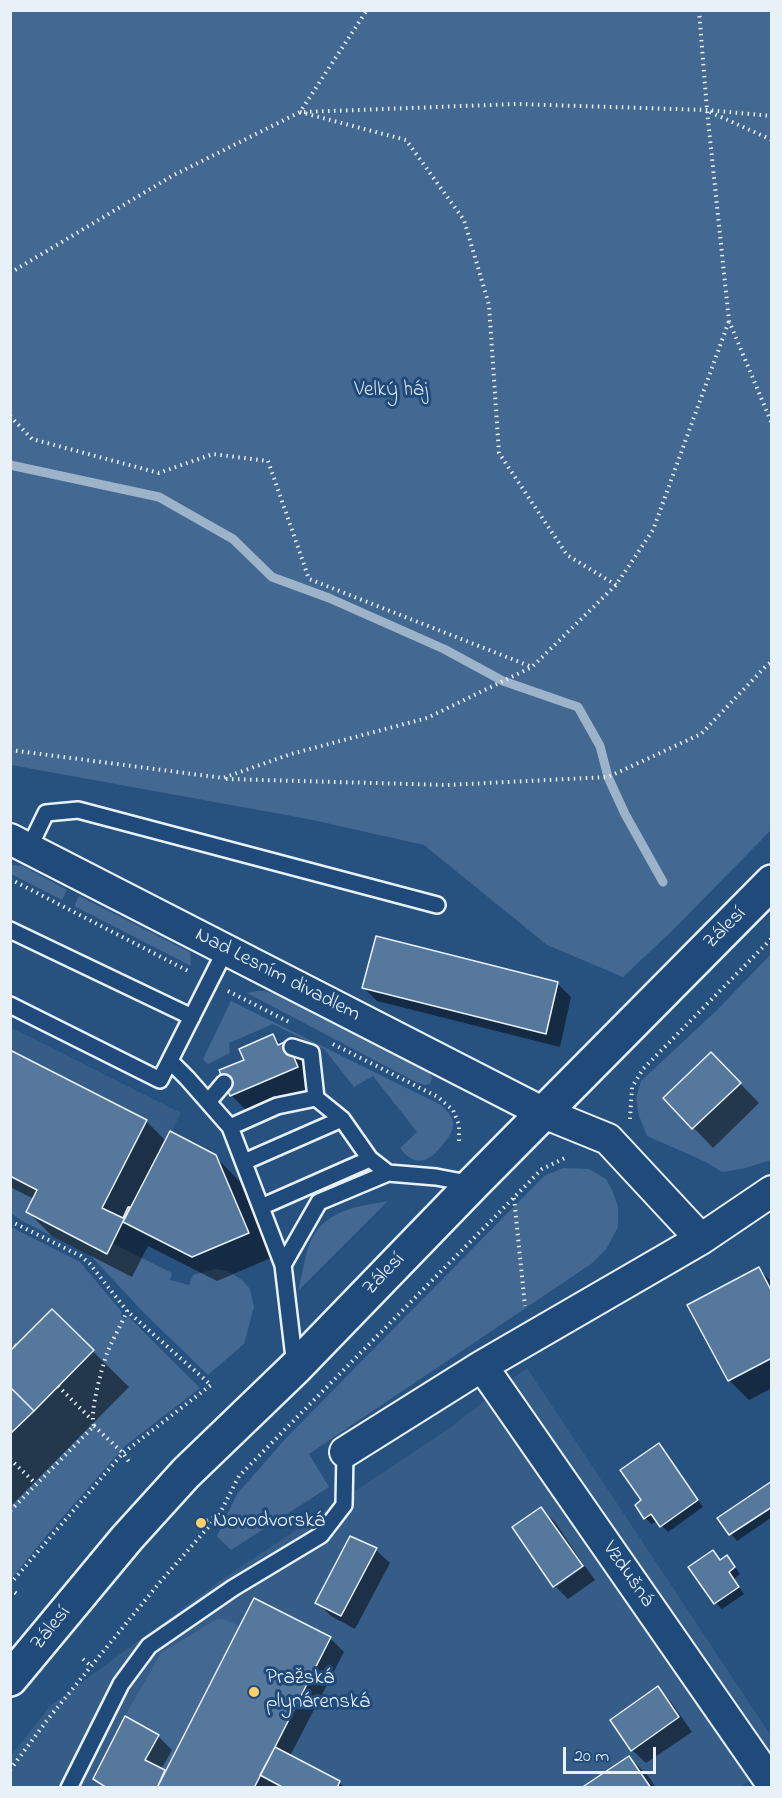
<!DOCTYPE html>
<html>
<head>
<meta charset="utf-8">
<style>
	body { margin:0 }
	#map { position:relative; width:782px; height:1798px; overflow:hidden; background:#27517f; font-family:"Indie Flower",sans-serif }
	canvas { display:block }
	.frame { position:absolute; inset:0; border:12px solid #e8f1f8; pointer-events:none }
	.scale { position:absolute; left:563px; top:1747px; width:93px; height:27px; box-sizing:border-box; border:3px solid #e8f1f8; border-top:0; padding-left:8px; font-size:18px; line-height:21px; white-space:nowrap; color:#e8f1f8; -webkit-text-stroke:4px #1f4a7a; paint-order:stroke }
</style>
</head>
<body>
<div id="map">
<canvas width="782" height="1798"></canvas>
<div class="frame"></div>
<div class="scale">20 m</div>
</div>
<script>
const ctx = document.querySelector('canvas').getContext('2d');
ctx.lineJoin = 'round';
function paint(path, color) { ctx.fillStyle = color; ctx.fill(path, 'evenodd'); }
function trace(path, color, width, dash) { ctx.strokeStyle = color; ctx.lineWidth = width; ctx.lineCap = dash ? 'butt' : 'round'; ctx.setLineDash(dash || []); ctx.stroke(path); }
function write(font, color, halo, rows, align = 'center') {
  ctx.font = font + ' "Indie Flower",sans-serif'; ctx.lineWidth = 6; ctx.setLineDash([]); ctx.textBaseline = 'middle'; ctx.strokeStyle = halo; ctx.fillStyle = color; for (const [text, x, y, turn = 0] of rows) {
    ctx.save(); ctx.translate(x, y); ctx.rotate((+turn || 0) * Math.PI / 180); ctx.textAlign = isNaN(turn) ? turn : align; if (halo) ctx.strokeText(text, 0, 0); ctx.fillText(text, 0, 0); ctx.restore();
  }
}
paint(new Path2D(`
	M10,1027L181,1113L107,1254L26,1212L11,1176Z
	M527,1368L772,1737L771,1761L740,1788H11L10,1757L51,1705L224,1578L451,1427Z`), '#355d88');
paint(new Path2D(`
	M10,11H771V830L674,929L623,977L547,945L424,845L308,819L11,765Z
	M11,865L23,866L67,890L62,900L11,874Z
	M79,896L190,952L191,966L74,906Z
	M771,954V1160L742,1169L722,1172L706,1162L647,1136L639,1116L636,1098L641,1081L717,1010ZM711,1052L740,1083L692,1129L663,1098Z
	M257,991H265L275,994L429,1072L432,1078L430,1084L425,1085L416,1082L247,993Z
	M231,1001L441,1105C447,1111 454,1117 453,1125C453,1131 448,1138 445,1142C430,1162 416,1169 400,1148L417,1132L373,1076L354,1087L325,1050L273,1024L229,1043L230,1053L208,1064L203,1059Z
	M563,1168L589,1169L606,1179L612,1190L618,1206V1227L607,1248L591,1264L309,1454L329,1487L231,1550L217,1536L237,1494L287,1437L544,1176Z
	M10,1176L37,1190L26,1212L112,1243L172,1273L170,1280L189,1285L193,1275L216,1269L228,1271L242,1280L250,1289L254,1307L244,1344L208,1375L144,1313L90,1255L20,1220L11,1213Z
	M388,1201L298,1291C302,1276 305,1254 311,1240C326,1210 358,1206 388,1201Z
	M11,1227L80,1262L122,1312L121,1316L126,1320L128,1316L200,1388L125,1446L53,1528L11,1579V1434L94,1350L52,1309L11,1351Z
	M217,1619L226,1620L239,1626L165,1771L145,1760L154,1742L156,1743L158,1740L156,1739L158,1734L125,1716L161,1653Z`), '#436891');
paint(new Path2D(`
	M557,983L571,997L560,1047L377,1001L364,988Z
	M273,1036L282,1045L287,1043L312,1067L322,1092L256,1120L232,1096L221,1071L246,1061Z
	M10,1051L146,1121L166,1141L215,1156L240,1182L273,1257L217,1281L148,1246L132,1277L52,1236L28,1212L34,1199L10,1187Z
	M731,1074L759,1103L713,1148L665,1098Z
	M758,1269L772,1282V1388L749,1400L729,1380Z
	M52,1311L129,1387L10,1507V1354Z
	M665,1452L703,1507L668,1532L657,1521L652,1524L645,1518Z
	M772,1483V1517L737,1541L719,1518Z
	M541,1509L555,1522L583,1564L555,1584V1586L514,1528Z
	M376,1550L390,1563L355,1629L331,1616L317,1602Z
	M713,1551L721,1561L727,1557L733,1564L740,1574L734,1579L744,1594L722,1609L716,1603Z
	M585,1566L595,1580L568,1599L556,1587Z
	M330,1638L344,1652L290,1756L339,1782L345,1788H103L95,1779L158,1736L172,1750L161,1770L166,1773Z
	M658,1688L671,1702L692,1732L646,1763L632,1750Z
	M629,1757L649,1777L656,1788H584Z`), '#0007');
trace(new Path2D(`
	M10,465L159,497L233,539L272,577L329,598L444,649L503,681L578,707L600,746L608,777L625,814L663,882`), '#9db3c9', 9);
const building = new Path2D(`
	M376,936L558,982L546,1034L362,988Z
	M273,1034L278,1045L287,1041L298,1067L230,1096L219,1070L244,1060L239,1049Z
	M10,1050L147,1120L102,1208L123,1218L128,1207H130L107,1254L26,1212L37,1190L10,1176Z
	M711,1052L741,1083L692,1129L663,1098Z
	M170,1131L216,1155L249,1233L192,1257L123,1222Z
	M759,1267L772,1292V1358L728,1381L687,1305Z
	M52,1309L94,1350L34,1411L10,1387V1351Z
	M10,1387L34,1411L10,1434Z
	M659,1443L698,1500L660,1527L651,1514L644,1519L635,1505L641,1500L620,1470Z
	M772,1481V1507L729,1535L717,1518Z
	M541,1507L583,1566L553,1587L512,1527Z
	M350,1536L377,1548L341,1616L315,1603Z
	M713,1550L720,1560L727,1555L735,1567L729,1572L739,1587L714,1604L688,1567Z
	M254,1598L331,1637L275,1747L254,1788H157Z
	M658,1686L679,1717L631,1751L610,1720Z
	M125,1716L159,1735L145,1760L165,1770L157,1788H107L93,1779Z
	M275,1747L340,1781L337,1788H284L260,1775Z
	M629,1756L651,1788H581Z`);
paint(building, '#57789d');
trace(building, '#e8f1f8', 1.5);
const service = new Path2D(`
	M29,848L46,813L78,810L437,905
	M10,930L192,1017
	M10,1005L160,1080L226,949
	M292,1047L311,1053L316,1098
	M170,1061L187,1078L230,1127L277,1106L316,1098L342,1119L370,1159L388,1173
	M208,1102L224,1083
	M230,1127L283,1265L295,1366
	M244,1162L342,1119
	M261,1207L370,1159
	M283,1265L319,1202L388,1173L436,1177L473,1184
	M69,1788L121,1684L149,1646L233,1588L321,1535L344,1505L345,1452`);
const minor = new Path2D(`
	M10,839L544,1113L608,1139L701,1239
	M482,1366L772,1784
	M345,1452L482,1366L701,1239L772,1191`);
const secondary = new Path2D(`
	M10,1679L127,1538L186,1473L296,1367L473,1184L772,882`);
trace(service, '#e8f1f8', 20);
trace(minor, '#e8f1f8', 34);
trace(secondary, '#e8f1f8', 38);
trace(new Path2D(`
	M699,10L707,110L729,321L772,424
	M300,112L406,140L464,220L489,305L499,453L567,555L616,585
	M304,112L516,104L707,110L772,116
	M710,112L772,140
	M10,273L172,176L300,112L367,10
	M10,416L32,439L159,473L213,454L268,461L309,579L532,667
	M10,750L223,778L291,754L427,718L532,667L616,585L653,530L729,321
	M226,779L447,785L608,777L701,734L767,665L772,662
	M10,879L190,972
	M228,991L291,1023
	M333,1044L438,1097L453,1110L459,1125V1141
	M630,1119L632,1087L643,1069L772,938
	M514,1198L525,1306
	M10,1221L81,1256L90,1264L127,1311C121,1325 113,1339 107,1353C102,1368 89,1413 94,1426L10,1511
	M10,1341L16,1346
	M58,1386L91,1419
	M94,1426L123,1453L129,1462
	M10,1459L36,1484
	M201,1523L217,1516
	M10,1584L123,1453L211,1385L127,1311
	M10,1589L17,1594
	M83,1659L91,1666
	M10,1770L48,1719L160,1582L219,1515L239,1476L542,1169L567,1157`), '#e8f1f8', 4, [1.5, 4.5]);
trace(service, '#1f4a7a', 15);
trace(minor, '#1f4a7a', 30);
trace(secondary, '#1f4a7a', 33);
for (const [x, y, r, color] of [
	[201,1523,6,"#ffd166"],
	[254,1692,6,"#ffd166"]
]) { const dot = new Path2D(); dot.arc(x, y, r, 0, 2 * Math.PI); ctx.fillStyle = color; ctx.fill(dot); trace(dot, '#1f4a7a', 2); }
write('21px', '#d8e3ee', '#1f4a7a', [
	["Velký háj",391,392]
]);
write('21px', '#e8f1f8', '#1f4a7a', [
	["Zálesí",726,929,-45],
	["Nad Lesním divadlem",277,976,27],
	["Zálesí",385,1275,-46],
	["Vzdušná",627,1575,55],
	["Zálesí",52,1629,-51]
]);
write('21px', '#e8f1f8', '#1f4a7a', [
	["Novodvorská",213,1523],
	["Pražská",266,1680],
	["plynárenská",266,1704]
], 'left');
</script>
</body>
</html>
